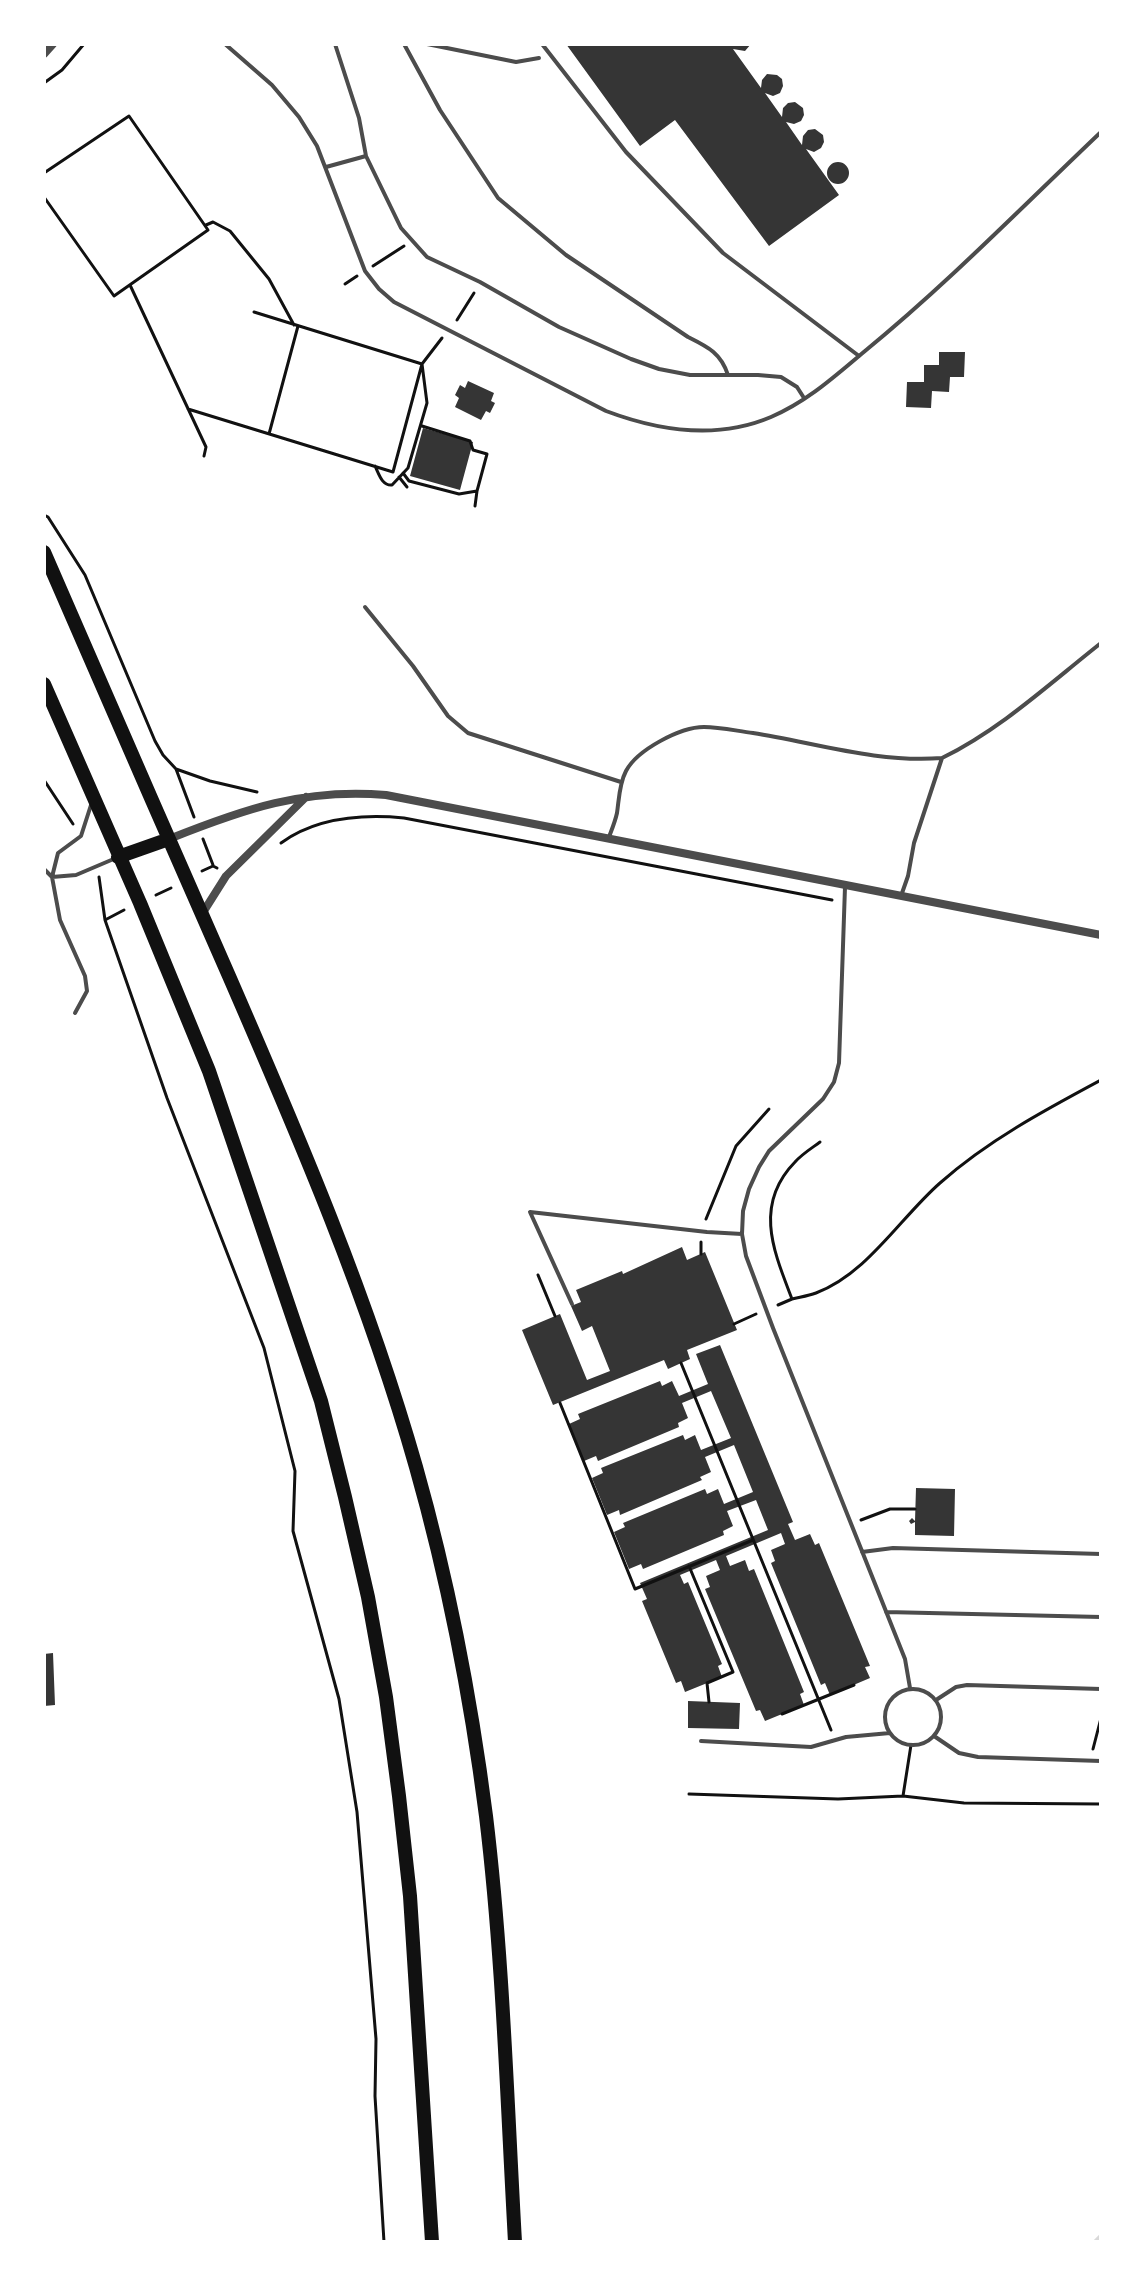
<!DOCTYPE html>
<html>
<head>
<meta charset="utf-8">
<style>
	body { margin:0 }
	#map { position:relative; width:1145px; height:2286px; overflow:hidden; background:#fff; font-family:"Public Sans",sans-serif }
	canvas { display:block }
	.frame { position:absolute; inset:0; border:46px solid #fff; pointer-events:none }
</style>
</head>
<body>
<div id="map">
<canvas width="1145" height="2286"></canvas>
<div class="frame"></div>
</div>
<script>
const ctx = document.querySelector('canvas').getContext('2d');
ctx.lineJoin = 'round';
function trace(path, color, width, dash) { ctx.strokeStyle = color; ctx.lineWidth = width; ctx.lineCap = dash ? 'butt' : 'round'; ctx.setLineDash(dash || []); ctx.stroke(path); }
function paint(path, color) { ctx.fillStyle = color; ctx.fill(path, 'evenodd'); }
trace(new Path2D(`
	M1096,2242L1101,2237`), '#d9d9d9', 6);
paint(new Path2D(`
	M566,44H751L745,51L733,49L761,88L762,80L767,74L777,75L782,79L783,86L780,93L773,96L765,93L782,117L783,108L788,103L795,102L803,108L804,115L801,121L794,124L786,122L802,145L803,136L808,130L815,129L823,135L824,142L821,148L814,152L806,149L839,195L769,246L675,120L640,146Z
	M827 173a11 11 0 1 1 22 0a11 11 0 1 1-22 0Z
	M939,352H965L964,377H950L949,392L932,391L931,408L906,407L907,382H924V365H939Z
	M468,381L494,393L491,401L495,403L490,413L486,411L481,420L455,407L459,398L455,395L460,385L465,388Z
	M423,428L473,442L460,490L410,476Z
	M682,1247L687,1260L705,1252L737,1330L687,1350L690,1359L668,1369L664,1360L553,1405L522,1330L560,1314L587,1380L610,1371L592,1326L582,1331L571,1306L581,1302L576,1290L622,1271L623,1274Z
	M720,1345L793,1522L788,1524L795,1540L810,1534L815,1545L819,1543L870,1666L865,1667L870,1678L830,1695L825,1683L821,1685L771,1563L775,1561L771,1550L785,1544L781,1533L726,1556L730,1566L745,1560L749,1571L754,1569L804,1692L800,1694L804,1705L765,1721L760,1710L756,1711L705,1589L710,1587L706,1576L720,1570L716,1560L680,1575L684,1584L688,1582L722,1664L718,1666L722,1677L685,1692L681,1681L676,1683L642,1601L647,1599L640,1583L768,1530L756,1500L727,1511L733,1526L723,1531L724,1535L643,1569L641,1564L629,1569L614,1532L625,1527L623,1523L705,1489L707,1494L718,1489L724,1504L753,1492L734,1445L705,1457L711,1472L700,1477L702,1480L620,1515L619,1510L607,1515L592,1478L603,1473L601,1468L683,1435L685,1440L695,1435L701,1450L731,1438L711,1391L682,1403L688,1418L678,1423L679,1427L598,1461L596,1456L584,1461L569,1424L580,1419L578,1414L660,1381L662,1386L672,1381L679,1396L708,1384L696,1354Z
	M916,1488L955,1489L954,1536L915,1535V1522L911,1524L909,1521L912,1518L915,1521Z
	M53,1653L55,1705L44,1706V1654Z
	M688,1701L740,1703L739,1729L688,1728Z`), '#353535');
trace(new Path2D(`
	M44,83L62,70L84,44
	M44,173L129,116L208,230L114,296L44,197
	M206,225L213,222L230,231L269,279L294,325
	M373,266L404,246
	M345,284L357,276
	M130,285L206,447L204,456
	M254,312L422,364L442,338
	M457,320L474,293
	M188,409L393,472L422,364L427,403L408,468L392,485C382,486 379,474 375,466
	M422,426L470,441L473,450L487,454L477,491L475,506
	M269,434L298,326
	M403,473L409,481L459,494L477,491
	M399,477L407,487
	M44,515L48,517L85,575L155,741L163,755L176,769L194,817
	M176,769L210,781L257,792
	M44,780L73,824
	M203,839L213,865
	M281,843C317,817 362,814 404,818L832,900
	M202,871L213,866L217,868
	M99,877L105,920L124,910
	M156,895L171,888
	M105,920L167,1098L264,1348L295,1471L293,1531L339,1699L357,1812L376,2039L375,2096L384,2242
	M706,1219L736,1146L769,1109
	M701,1254V1242
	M538,1275L555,1316
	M792,1299C800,1297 808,1296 816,1293C867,1274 900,1218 940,1183C987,1141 1045,1110 1101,1080
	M778,1305L792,1299C774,1252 753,1205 795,1162C802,1154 812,1148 820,1142
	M734,1324L756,1314
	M681,1363L831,1730
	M560,1403L635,1589L753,1540
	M861,1520L890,1509H915
	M689,1566L733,1672L707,1683L709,1702
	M782,1714L854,1685
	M1093,1749L1101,1718
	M689,1794L838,1799L903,1796L911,1745
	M903,1796L964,1803L1101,1804`), '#111', 3);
trace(new Path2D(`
	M225,44L272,85L299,117L317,146L365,271L379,289L394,302L606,411C659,431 717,440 771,417C808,401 835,376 865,351C948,283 1023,206 1101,132
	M335,44L359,118L366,156L401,228L427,257L480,282L559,327L631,359L659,369L690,375H758L781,377L797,387L804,398
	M404,44L440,110L498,198L566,255L688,337C708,347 721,353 728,375
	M427,44L516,62L539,58
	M542,44L626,152L723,253L859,356
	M326,167L366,156
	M365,607L413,666L448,716L468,733L621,782
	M609,837C612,829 615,822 617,813C619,800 619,784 626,771C637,750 680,727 704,727C720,727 737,731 753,733C816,743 877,763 942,758
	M44,869L52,877L76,875L116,858
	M845,887L839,1063L834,1082L823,1099L769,1151L759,1167L749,1189L743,1211L742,1234L746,1256L773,1328L905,1659L910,1688
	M901,896L908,876L914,843L942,758C1001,729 1049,684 1101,643
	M75,1013L87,991L85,976L60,920L52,877L58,853L81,836L91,805
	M572,1304L530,1212L707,1232L742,1234
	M862,1552L893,1548L1101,1554
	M886,1612L1101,1617
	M885 1717a28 28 0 1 1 56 0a28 28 0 1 1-56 0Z
	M936,1700L956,1687L967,1685L1101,1689
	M934,1736L959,1753L978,1757L1101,1761
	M701,1741L811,1747L846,1737L890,1733`), '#4c4c4c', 4);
trace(new Path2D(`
	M44,54L53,44
	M169,839C244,809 304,788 386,795L1101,935
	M202,914L226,876L306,797`), '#4c4c4c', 8);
trace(new Path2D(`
	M44,552C105,693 167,835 229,976C299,1137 368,1298 416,1467C448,1580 471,1699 486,1816C503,1957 507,2100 515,2242
	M44,684L140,903L209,1071L321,1401L345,1497L368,1597L386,1697L399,1796L410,1896L432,2242
	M118,857L169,839`), '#111', 14);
</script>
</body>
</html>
